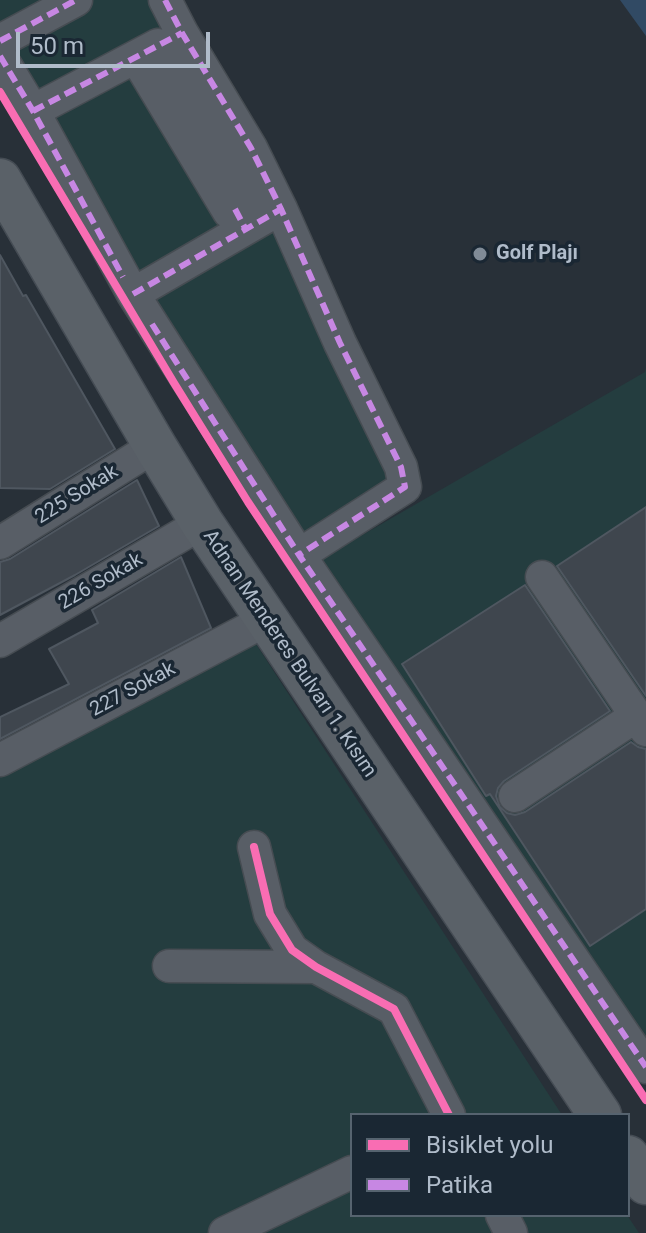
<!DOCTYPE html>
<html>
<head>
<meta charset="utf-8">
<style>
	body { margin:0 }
	#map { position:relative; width:646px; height:1233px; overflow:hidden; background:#283038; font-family:Roboto,sans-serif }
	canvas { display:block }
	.legend { position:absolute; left:350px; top:1113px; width:280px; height:104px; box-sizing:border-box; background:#1a2733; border:2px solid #56636f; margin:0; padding:10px 14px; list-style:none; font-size:24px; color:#b0bcca }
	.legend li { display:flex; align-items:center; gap:16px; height:40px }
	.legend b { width:40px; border:2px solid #56636f }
	.scale { position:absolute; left:16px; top:32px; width:194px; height:36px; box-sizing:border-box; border:4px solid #b0bcca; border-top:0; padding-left:10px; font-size:24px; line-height:28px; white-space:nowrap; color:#b0bcca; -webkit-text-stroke:6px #1a2733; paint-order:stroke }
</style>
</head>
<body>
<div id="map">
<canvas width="646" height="1233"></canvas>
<ul class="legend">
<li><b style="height:10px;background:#f96db3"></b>Bisiklet yolu</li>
<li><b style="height:10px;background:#c787e3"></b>Patika</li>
</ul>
<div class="scale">50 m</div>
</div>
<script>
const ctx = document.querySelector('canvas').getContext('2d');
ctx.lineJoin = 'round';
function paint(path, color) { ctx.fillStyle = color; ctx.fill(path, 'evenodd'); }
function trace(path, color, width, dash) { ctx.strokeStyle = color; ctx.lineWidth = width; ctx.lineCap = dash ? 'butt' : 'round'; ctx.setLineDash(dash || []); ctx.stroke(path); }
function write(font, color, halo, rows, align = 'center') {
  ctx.font = font + ' Roboto,sans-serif'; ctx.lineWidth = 7; ctx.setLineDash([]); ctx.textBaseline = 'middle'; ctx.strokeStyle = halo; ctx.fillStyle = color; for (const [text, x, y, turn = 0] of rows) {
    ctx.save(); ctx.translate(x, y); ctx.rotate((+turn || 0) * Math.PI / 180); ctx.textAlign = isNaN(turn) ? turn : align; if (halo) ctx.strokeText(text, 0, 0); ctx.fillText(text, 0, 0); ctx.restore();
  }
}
paint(new Path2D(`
	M0,0H161L400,483L298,536L166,333L0,39Z
	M646,368V1049L319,560L645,372Z
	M256,644L562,1115H352V1215H627L639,1233H0V776Z`), '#243d3f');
paint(new Path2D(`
	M620,0H646V36Z`), '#314a64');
const building = new Path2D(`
	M0,255L23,296L26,295L115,449L50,489L0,488Z
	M137,480L159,526L75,575L0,615V562L10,559Z
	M646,507V696L557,566Z
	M181,557L211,628L0,739V717L69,684L49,649L98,623L92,610Z
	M525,585L610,711L504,781L498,788L496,796L500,807L507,813L515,815L525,812L631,742L638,747L646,749V909L590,946L490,794L486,796L402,664Z`);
paint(building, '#3f464e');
trace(building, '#4f5760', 2);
const minor = new Path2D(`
	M165,0L182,33L251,148L281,209L340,343L401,467L405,487L299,555
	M0,41L76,0
	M170,55L256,197L229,212L143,69Z
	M0,56L33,111L133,294L299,555L646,1067
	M33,111L158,45
	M133,294L271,214
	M0,543L155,446
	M542,577L646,730
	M0,641L202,523
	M0,760L266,620
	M515,796L636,716
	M254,847L270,914L292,950L316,967L394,1009L449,1115
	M169,966L316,967
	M502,1215L511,1233
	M225,1233L352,1172`);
const major = new Path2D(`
	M0,180L155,446L202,523L600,1115
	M628,1157L646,1183`);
trace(minor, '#464c52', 35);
trace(major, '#454c54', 45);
trace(minor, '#585e66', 32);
trace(major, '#5a6168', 42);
trace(new Path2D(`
	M165,0L182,33L251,148L281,209L340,343L401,467L405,487L299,555
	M0,41L76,0
	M0,56L33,111L123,277
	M33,111L182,33
	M235,209L245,228
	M133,294L281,209
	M152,324L299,555L646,1067`), '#c787e3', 6, [12, 6]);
trace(new Path2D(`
	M0,92L174,383L248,502L646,1100
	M254,847L270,914L292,950L316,967L394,1009L449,1115`), '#f96db3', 8);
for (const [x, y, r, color] of [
	[480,254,8,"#808b97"]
]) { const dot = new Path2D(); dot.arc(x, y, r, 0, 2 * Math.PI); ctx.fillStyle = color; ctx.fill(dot); trace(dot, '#1a2733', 3); }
write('bold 20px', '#b0bcca', '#1a2733', [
	["Golf Plajı",496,254]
], 'left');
write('20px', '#b0bcca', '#1a2733', [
	["225 Sokak",77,495,-32],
	["226 Sokak",101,582,-30],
	["Adnan Menderes Bulvarı 1. Kısım",289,654,56],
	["227 Sokak",133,690,-28]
]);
</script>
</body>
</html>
